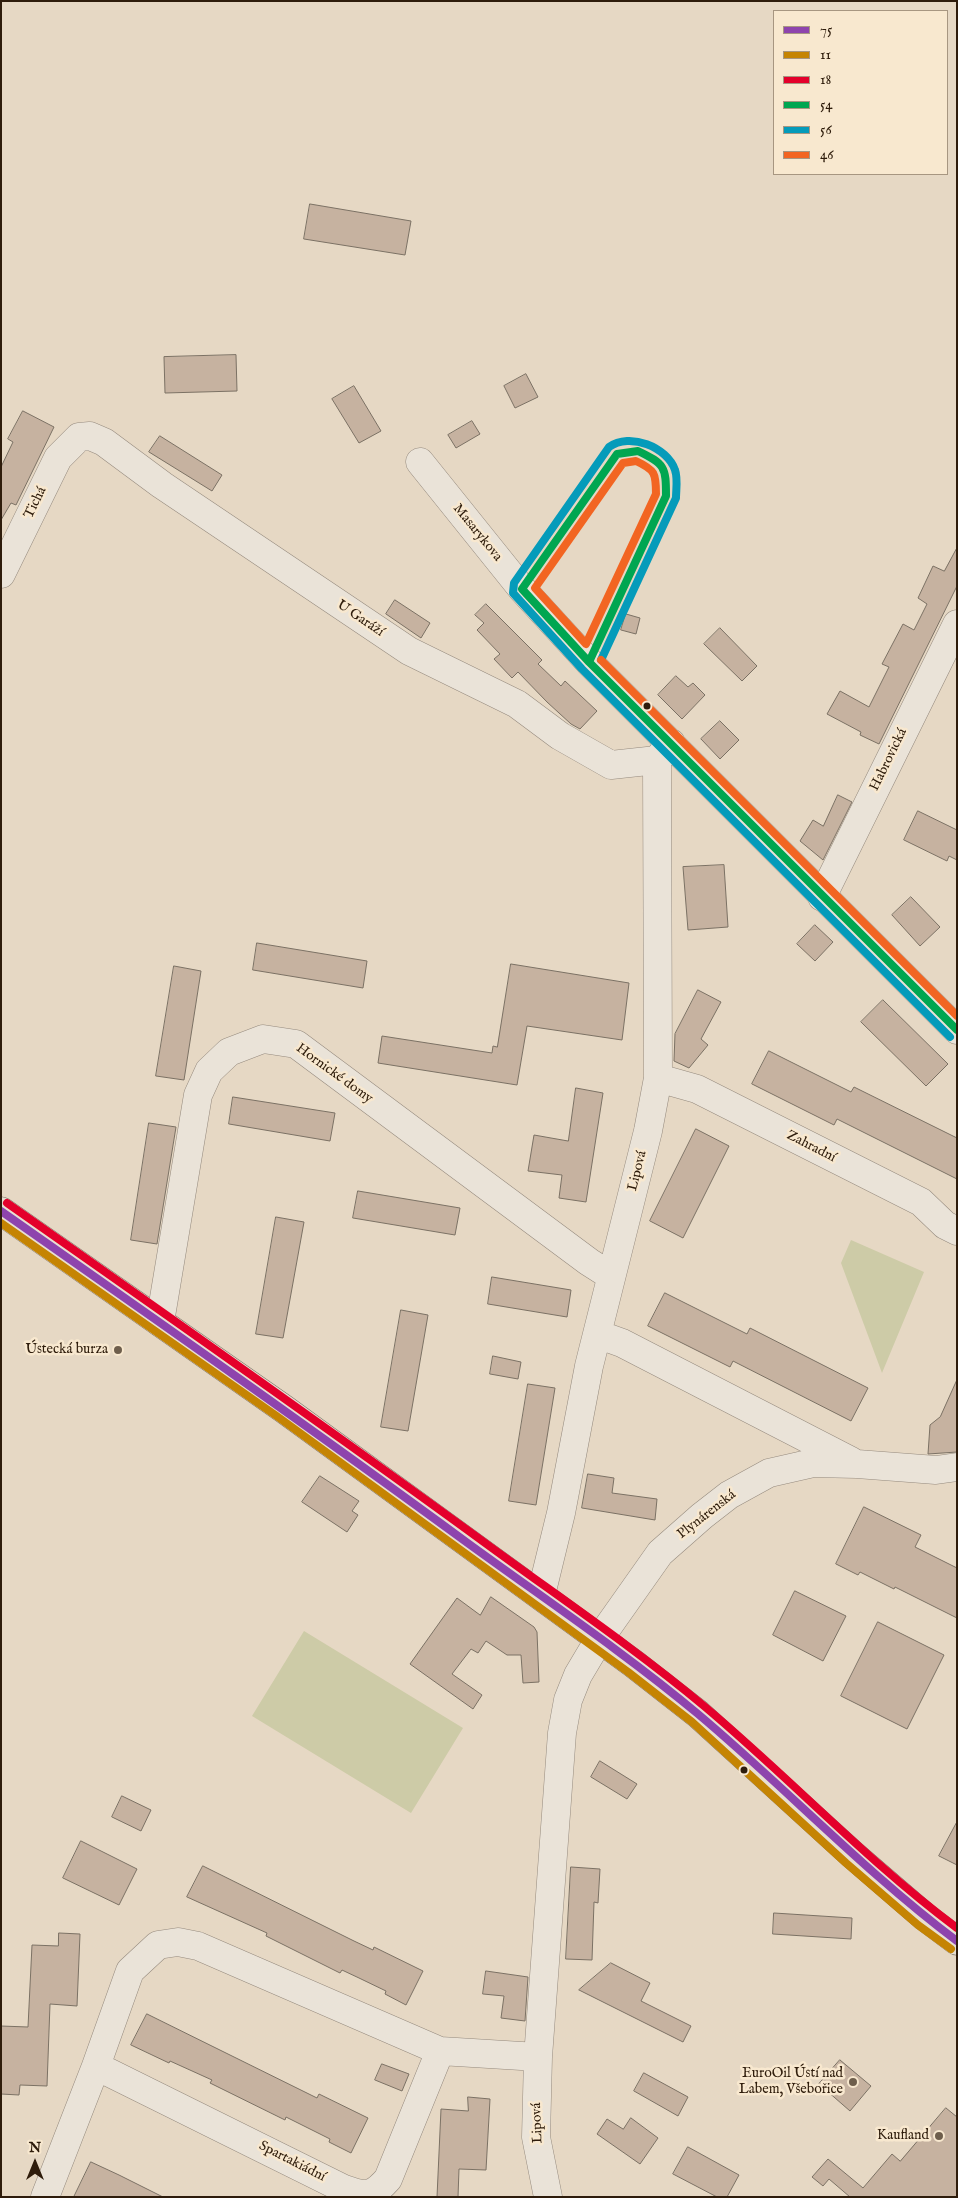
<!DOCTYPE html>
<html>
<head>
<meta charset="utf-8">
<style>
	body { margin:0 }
	#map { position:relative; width:958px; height:2198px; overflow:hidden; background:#e6d8c4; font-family:"IM FELL English",serif }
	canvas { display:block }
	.frame { position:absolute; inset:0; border:2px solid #2e1c0b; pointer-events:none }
	.legend { position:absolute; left:773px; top:10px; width:175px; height:165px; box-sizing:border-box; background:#f8e8cf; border:1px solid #a79681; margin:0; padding:6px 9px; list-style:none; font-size:15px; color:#2e1c0b }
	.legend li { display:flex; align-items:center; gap:10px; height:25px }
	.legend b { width:25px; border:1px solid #a79681 }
	.north { position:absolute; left:10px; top:2138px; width:50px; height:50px; -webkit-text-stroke:4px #f8e8cf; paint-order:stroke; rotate:0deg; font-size:14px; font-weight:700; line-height:20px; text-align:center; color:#2e1c0b }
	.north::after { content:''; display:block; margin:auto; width:18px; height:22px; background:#2e1c0b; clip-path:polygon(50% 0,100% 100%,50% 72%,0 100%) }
</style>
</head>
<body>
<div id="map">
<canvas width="958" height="2198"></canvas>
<div class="frame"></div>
<ul class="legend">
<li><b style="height:6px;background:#8e44ad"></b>75</li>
<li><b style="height:6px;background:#c58403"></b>11</li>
<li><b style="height:6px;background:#e4002b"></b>18</li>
<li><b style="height:6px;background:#00a651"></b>54</li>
<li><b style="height:6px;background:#059bba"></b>56</li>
<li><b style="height:6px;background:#f26522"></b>46</li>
</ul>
<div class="north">N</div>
</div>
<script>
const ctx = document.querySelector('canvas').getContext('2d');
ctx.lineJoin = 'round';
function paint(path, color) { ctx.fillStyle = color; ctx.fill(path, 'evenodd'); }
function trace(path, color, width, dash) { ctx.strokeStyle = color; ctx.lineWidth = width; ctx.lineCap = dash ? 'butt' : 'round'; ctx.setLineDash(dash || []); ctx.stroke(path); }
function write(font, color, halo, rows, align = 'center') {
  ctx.font = font + ' "IM FELL English",serif'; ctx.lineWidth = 5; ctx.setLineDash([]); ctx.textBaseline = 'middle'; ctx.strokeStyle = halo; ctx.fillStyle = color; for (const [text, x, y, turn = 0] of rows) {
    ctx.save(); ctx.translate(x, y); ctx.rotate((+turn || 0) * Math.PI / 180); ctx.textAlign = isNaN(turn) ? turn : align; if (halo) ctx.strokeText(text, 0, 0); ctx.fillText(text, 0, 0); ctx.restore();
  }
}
paint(new Path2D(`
	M851,1240L924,1272L882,1373L841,1263Z
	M304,1631L463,1728L411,1813L252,1716Z`), '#cdcba7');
const building = new Path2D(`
	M310,204L411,221L405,255L304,239Z
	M236,355L237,391L165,393L164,357Z
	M526,374L538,397L515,408L504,386Z
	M354,386L381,431L359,443L332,399Z
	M23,411L54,427L16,505L11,503L1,520V467L13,442L8,439Z
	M472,421L480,434L456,448L448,435Z
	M160,436L222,475L212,491L149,452Z
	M957,548V586L879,744L860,735L861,732L827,714L840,691L869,707L889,667L882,664L903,624L914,630L927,604L918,598L933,566L944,571Z
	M395,600L430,623L421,638L386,614Z
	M486,604L542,660L538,664L561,686L565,681L597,711L580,729L571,724L547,702L518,672L512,678L494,659L500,654L477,630L484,623L475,615Z
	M626,614L640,618L636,634L621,630Z
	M720,628L757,666L742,681L704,644Z
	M676,676L688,687L693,683L705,695L682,719L658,695Z
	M720,721L739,740L720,759L701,739Z
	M838,795L852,802L823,860L800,841L813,820L823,826Z
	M918,811L957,830V860L949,856L947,861L904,840Z
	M724,865L728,927L688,930L683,867Z
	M911,897L940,927L920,946L892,915Z
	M815,925L833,942L815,961L797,944Z
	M257,943L367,961L363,988L253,970Z
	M511,964L629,983L622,1040L527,1026L517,1085L378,1063L382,1036L492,1053L493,1046L497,1047Z
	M174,966L201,971L184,1080L156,1076Z
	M698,990L721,1002L701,1039L708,1045L689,1068L674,1061L675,1034Z
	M883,1000L948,1064L926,1086L861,1022Z
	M769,1051L851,1092L854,1087L957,1138V1179L837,1119L834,1125L752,1084Z
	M576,1088L603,1093L586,1202L559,1198L562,1175L528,1171L534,1135L568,1141Z
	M233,1097L335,1113L330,1141L229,1124Z
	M149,1123L176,1127L157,1244L131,1240Z
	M696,1129L729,1146L683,1238L650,1221Z
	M358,1191L460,1208L455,1235L353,1218Z
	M276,1217L304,1222L283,1338L256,1334Z
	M492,1277L571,1290L567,1317L488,1304Z
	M665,1293L747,1334L750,1328L868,1388L851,1421L733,1361L730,1367L648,1326Z
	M401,1310L428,1315L408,1431L381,1427Z
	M493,1356L521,1362L518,1379L490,1374Z
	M957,1380V1452L928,1454L930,1425L940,1417Z
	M528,1384L555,1388L536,1505L509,1501Z
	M588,1474L614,1478L612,1493L657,1499L655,1520L582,1508Z
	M320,1476L359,1501L352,1511L358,1515L347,1532L302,1502Z
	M864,1507L921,1535L915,1547L957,1568V1618L895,1587L894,1589L860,1572L858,1575L836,1564Z
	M795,1591L846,1616L823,1661L773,1635Z
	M491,1597L534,1627L537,1632L539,1682L523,1683L521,1655H507L486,1641L478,1653L471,1649L452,1674L482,1695L473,1709L410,1664L457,1598L480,1615Z
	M878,1622L944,1655L907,1729L841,1696Z
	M600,1761L637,1784L627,1799L591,1777Z
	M122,1796L151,1810L141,1831L112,1817Z
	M957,1822V1865L939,1856Z
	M81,1841L137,1869L119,1905L63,1878Z
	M203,1866L354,1941L373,1950L374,1947L423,1971L406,2005L385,1994L386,1991L359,1978L342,1970L340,1973L266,1936L267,1933L187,1897Z
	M571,1867L600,1869L598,1903L594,1902L592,1960L566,1959Z
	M774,1913L852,1918L851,1939L773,1934Z
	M59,1933L80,1934L77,2006L50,2004L47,2086L20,2085L19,2095L1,2094V2026L28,2027L32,1945L58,1946Z
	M611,1963L650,1983L641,2001L691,2026L683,2042L579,1990Z
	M486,1971L528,1977L525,2021L501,2018L504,1996L483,1994Z
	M147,2014L317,2098L319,2094L368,2118L351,2153L329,2142L330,2139L286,2117L285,2120L210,2083L212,2080L170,2061L169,2063L131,2045Z
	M840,2060L871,2086L850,2111L819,2084Z
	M382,2064L409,2074L402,2091L375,2080Z
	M644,2073L688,2097L678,2116L634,2091Z
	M468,2097L490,2099L486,2170L459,2169L458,2197H437L441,2109L468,2111Z
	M946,2108L957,2117V2197H850L829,2179L823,2186L812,2177L828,2159L863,2188L892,2154L900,2161Z
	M631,2118L658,2138L640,2164L597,2134L607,2119L623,2129Z
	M688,2147L739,2175L727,2197H717L673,2174Z
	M91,2162L119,2175L163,2197H74Z`);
paint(building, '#c6b2a0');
trace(building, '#7b7164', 1);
const minor = new Path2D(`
	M420,462L522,589L589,662L957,1030
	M1,574L58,458L79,437L90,436L104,442L162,485L409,651L517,704L560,736L611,765L657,760
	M822,897L957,624
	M658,1078L697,1089L921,1202L945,1225L957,1231
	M160,1322L198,1095L209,1071L229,1052L263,1039L296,1044L589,1262L611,1276
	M597,1334L622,1343L851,1461
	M541,1595L561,1513L589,1366L648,1131L658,1078L657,760L671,743
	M96,2066L344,2189C366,2197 372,2197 388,2179L440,2051
	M45,2197L96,2066L130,1971L158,1945L178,1942L198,1946L440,2051L538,2057
	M548,2197L536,2137L538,2057L562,1733L568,1700L578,1675L600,1638L660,1553L702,1516L729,1495L769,1473L813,1463L857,1464L936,1470L957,1467`);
const major = new Path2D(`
	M1,1211L284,1409L634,1664L698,1714L853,1855L925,1917L957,1941`);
trace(minor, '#958a7e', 29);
trace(major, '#7b7164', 29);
trace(minor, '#eae3d8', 28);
trace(major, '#e7dfd2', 28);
trace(new Path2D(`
	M1,1211C158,1321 315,1431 469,1544C546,1600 625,1653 698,1714C786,1788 865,1872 957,1941`), '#8e44ad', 8);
trace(new Path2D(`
	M1,1223L278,1417L628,1672L692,1722L846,1863L918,1925L951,1949`), '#c58403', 8);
trace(new Path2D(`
	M7,1203C164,1313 322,1424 477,1537C553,1593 632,1646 704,1706C790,1778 867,1861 957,1928`), '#e4002b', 8);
trace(new Path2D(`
	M638,451C665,464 666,467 666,496L589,662L522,589L617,454Z
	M589,662L957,1030`), '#00a651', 8);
trace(new Path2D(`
	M601,660L676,498C676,490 678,478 675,470C667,447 630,432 609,447L514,583L513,593L582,669L950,1037`), '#059bba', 8);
trace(new Path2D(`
	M636,461C655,470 656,473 656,494L586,644L535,588L623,463Z
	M601,660L957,1016`), '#f26522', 8);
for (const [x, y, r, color] of [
	[647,706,4.5,"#2e1c0b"],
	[118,1350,5,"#6e5e4c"],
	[744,1770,4.5,"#2e1c0b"],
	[853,2082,5,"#6e5e4c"],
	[939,2136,5,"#6e5e4c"]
]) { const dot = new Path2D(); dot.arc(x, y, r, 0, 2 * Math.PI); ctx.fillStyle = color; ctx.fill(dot); trace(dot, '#f8e8cf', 2); }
write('14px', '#2e1c0b', '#f8e8cf', [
	["Tichá",36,503,-64],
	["Masarykova",477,533,51],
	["U Garáží",360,619,34],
	["Habrovická",889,760,-64],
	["Hornické domy",334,1074,36],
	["Zahradní",811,1147,27],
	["Lipová",638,1171,-76],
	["Plynárenská",707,1515,-38],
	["Lipová",538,2123,-92],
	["Spartakiádní",292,2162,27]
]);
write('14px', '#2e1c0b', '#f8e8cf', [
	["Ústecká burza",108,1350],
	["EuroOil Ústí nad",843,2074],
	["Labem, Všebořice",843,2090],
	["Kaufland",929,2136]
], 'right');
</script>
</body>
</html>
